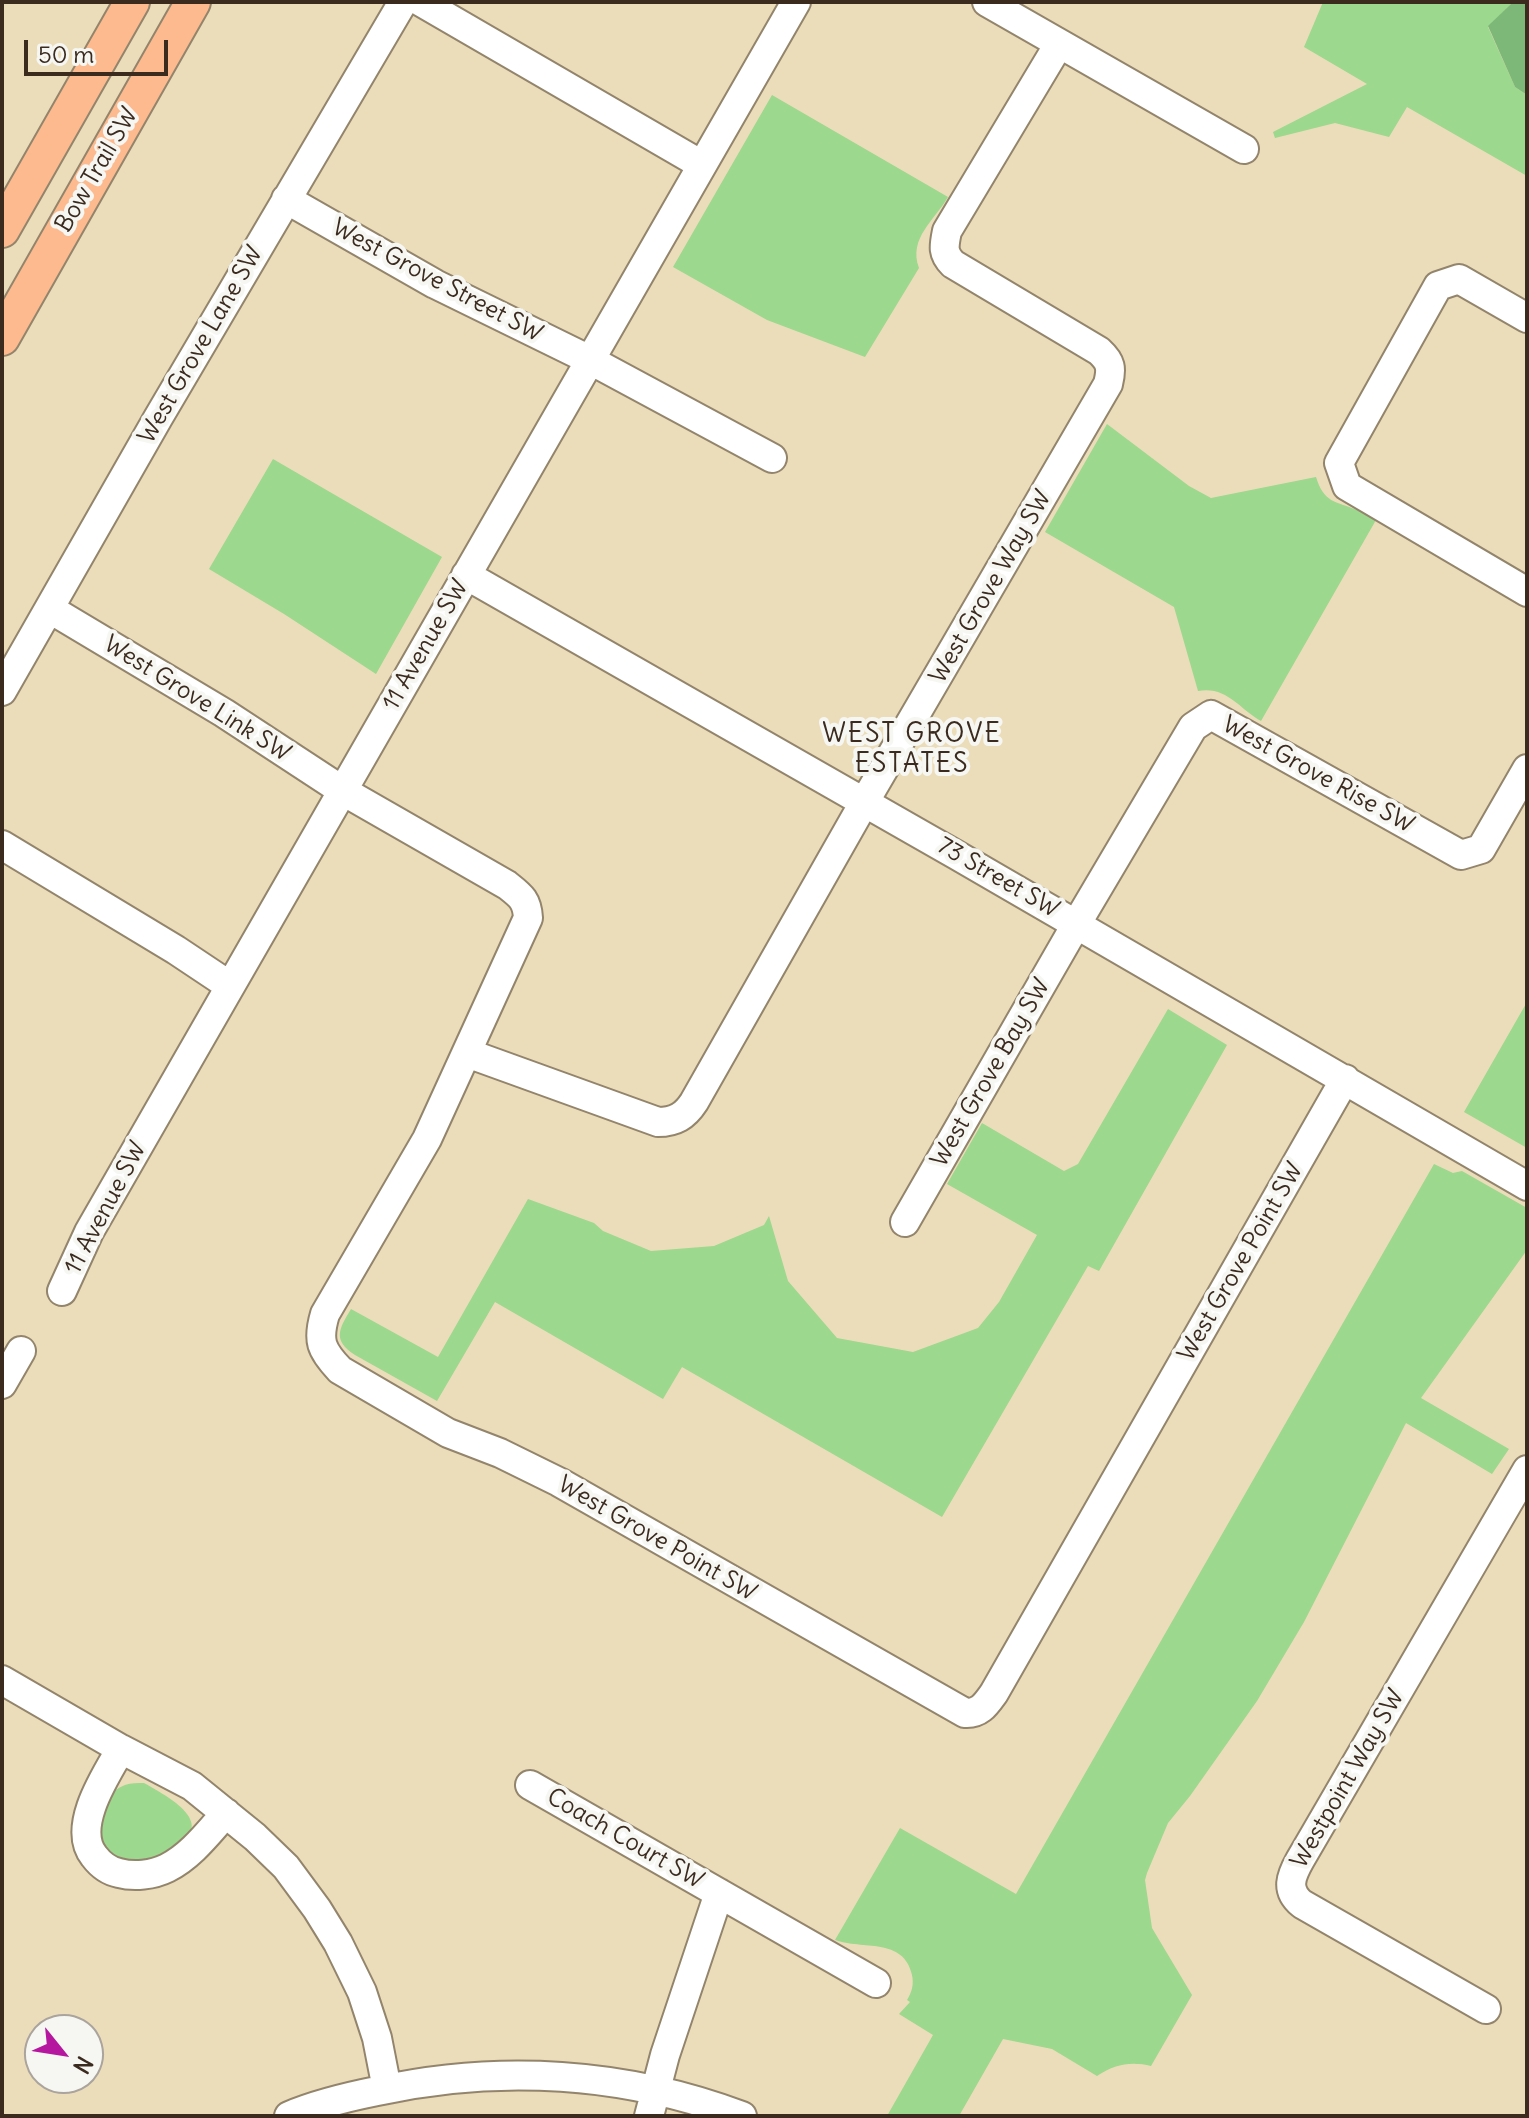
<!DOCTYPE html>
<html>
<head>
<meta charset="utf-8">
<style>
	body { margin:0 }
	#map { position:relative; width:1529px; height:2118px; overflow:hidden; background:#ebddba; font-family:Delius,sans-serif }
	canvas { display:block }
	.frame { position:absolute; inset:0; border:4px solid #3b2a1e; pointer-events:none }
	.north { position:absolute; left:24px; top:2014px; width:80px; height:80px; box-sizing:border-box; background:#f6f6f2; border:2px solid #aba49d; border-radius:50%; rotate:120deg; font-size:22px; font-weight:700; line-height:32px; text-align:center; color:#3b2a1e }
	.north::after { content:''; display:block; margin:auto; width:28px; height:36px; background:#b5179e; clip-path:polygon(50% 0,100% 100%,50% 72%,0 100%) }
	.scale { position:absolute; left:24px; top:40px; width:144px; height:36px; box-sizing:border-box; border:4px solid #3b2a1e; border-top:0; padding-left:10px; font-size:24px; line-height:28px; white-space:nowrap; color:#3b2a1e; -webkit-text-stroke:6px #f6f6f2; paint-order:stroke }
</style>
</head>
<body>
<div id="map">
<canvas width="1529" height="2118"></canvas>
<div class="frame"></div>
<div class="north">N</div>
<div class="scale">50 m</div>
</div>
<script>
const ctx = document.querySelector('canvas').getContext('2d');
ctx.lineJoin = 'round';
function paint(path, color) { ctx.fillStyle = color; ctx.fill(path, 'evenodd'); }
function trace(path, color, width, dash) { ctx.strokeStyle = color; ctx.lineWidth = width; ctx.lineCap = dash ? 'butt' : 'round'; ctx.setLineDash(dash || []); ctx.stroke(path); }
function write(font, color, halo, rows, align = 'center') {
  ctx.font = font + ' Delius,sans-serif'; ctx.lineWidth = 8; ctx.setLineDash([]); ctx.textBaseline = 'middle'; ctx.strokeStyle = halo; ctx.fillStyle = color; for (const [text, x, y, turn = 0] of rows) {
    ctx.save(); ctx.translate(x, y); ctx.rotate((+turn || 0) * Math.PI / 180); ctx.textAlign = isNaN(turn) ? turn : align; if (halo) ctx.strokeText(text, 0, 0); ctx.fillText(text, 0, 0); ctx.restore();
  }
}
paint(new Path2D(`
	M1323,2H1513L1488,27L1515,87L1527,95V176L1407,107L1389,137L1335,123L1275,138L1273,132L1367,84L1304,47Z
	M772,95L948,197C935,220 908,238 919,268L865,357L767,320L673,267Z
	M1107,424L1189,486L1211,498L1316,477C1324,503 1335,501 1357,510C1364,512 1370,516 1376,520L1261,721C1238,708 1227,686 1198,691L1174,607L1045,532Z
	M273,459L442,557L376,674L284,614L209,569Z
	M1527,1002V1148L1464,1112Z
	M1168,1009L1227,1045L1099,1271L1088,1266L942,1517L682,1367L663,1399L495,1302L437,1401L355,1355C332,1340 339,1329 351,1309L438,1357L528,1199L594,1223L603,1231L651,1251L714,1246L764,1225L769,1216L788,1281L837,1338L913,1352L978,1328L999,1302L1037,1235L947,1184L982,1123L1064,1171L1078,1164Z
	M1434,1164L1453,1173L1462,1171L1527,1208V1250L1421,1398L1509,1449L1492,1474L1406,1423L1304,1622L1257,1701L1190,1796L1168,1823L1147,1873L1145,1880L1152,1928L1192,1995L1151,2066C1132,2061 1114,2064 1097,2076L1052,2049L1003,2039L959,2116H887L933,2035L899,2014L910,2002L907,2000C912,1992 914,1984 912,1975C904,1937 862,1950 835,1940L900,1828L1016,1894Z
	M144,1783C174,1800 222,1826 166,1852C157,1856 147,1863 137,1864C131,1864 124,1862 119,1859C88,1841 92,1798 125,1785C131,1783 138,1783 144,1783Z`), '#9cd88d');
paint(new Path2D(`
	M1513,2H1527V95L1515,87L1488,26Z`), '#7db878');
const minor = new Path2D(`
	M421,2L702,165
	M987,2L1244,149
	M286,199L435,284L590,360L772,458
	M1527,318L1459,279L1438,286L1339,463L1347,486L1527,592
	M466,575C821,776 1175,980 1527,1186
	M50,609L224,713L343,791L507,885C521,896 527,900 528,918L427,1139L325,1314C317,1341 321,1350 340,1370L448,1433L500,1453L559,1482L965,1713C980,1714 986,1704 994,1693L1345,1079
	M2,691L158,418L403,2
	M2,845L176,950L230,986
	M467,1053L658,1122C675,1122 685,1116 694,1102L865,801L1108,384C1112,368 1111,362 1099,351L953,264C942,253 944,246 947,231L1059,44
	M905,1222L1077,923L1193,727L1211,715L1461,855L1481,849L1527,769
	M62,1291L89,1232L796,2
	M2,1384L21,1351
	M2,1680L121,1749L192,1786L255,1837L286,1867L317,1909L338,1943L362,1992L377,2038L387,2089
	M121,1749C106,1775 71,1827 94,1856C100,1864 109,1871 119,1873C134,1877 153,1875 167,1868C191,1856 208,1833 226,1813
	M530,1785L876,1983
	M1486,2009L1302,1904C1285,1890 1291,1876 1300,1860L1527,1470
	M289,2116C317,2104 347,2097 377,2091C499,2064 625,2072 742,2116
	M649,2116L665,2055L719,1893`);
const major = new Path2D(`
	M2,230L132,2
	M2,338L193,2`);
trace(minor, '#93846c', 32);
trace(major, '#93846c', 38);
trace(minor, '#fff', 28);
trace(major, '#fcba8e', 34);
write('24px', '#3b2a1e', '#f6f6f2', [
	["Bow Trail SW",97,170,-60],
	["West Grove Street SW",437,281,28],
	["West Grove Lane SW",201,345,-60],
	["West Grove Way SW",991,587,-60],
	["11 Avenue SW",426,645,-60],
	["West Grove Link SW",197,699,32],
	["West Grove Rise SW",1318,775,29],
	["73 Street SW",998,878,30],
	["West Grove Bay SW",991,1073,-60],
	["11 Avenue SW",106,1208,-62],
	["West Grove Point SW",1241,1262,-60],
	["West Grove Point SW",657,1539,30],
	["Westpoint Way SW",1348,1779,-60],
	["Coach Court SW",625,1839,30]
]);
ctx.letterSpacing = '2px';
write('26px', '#3b2a1e', '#f6f6f2', [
	["WEST GROVE",912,735],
	["ESTATES",912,765]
]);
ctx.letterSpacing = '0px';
</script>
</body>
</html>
